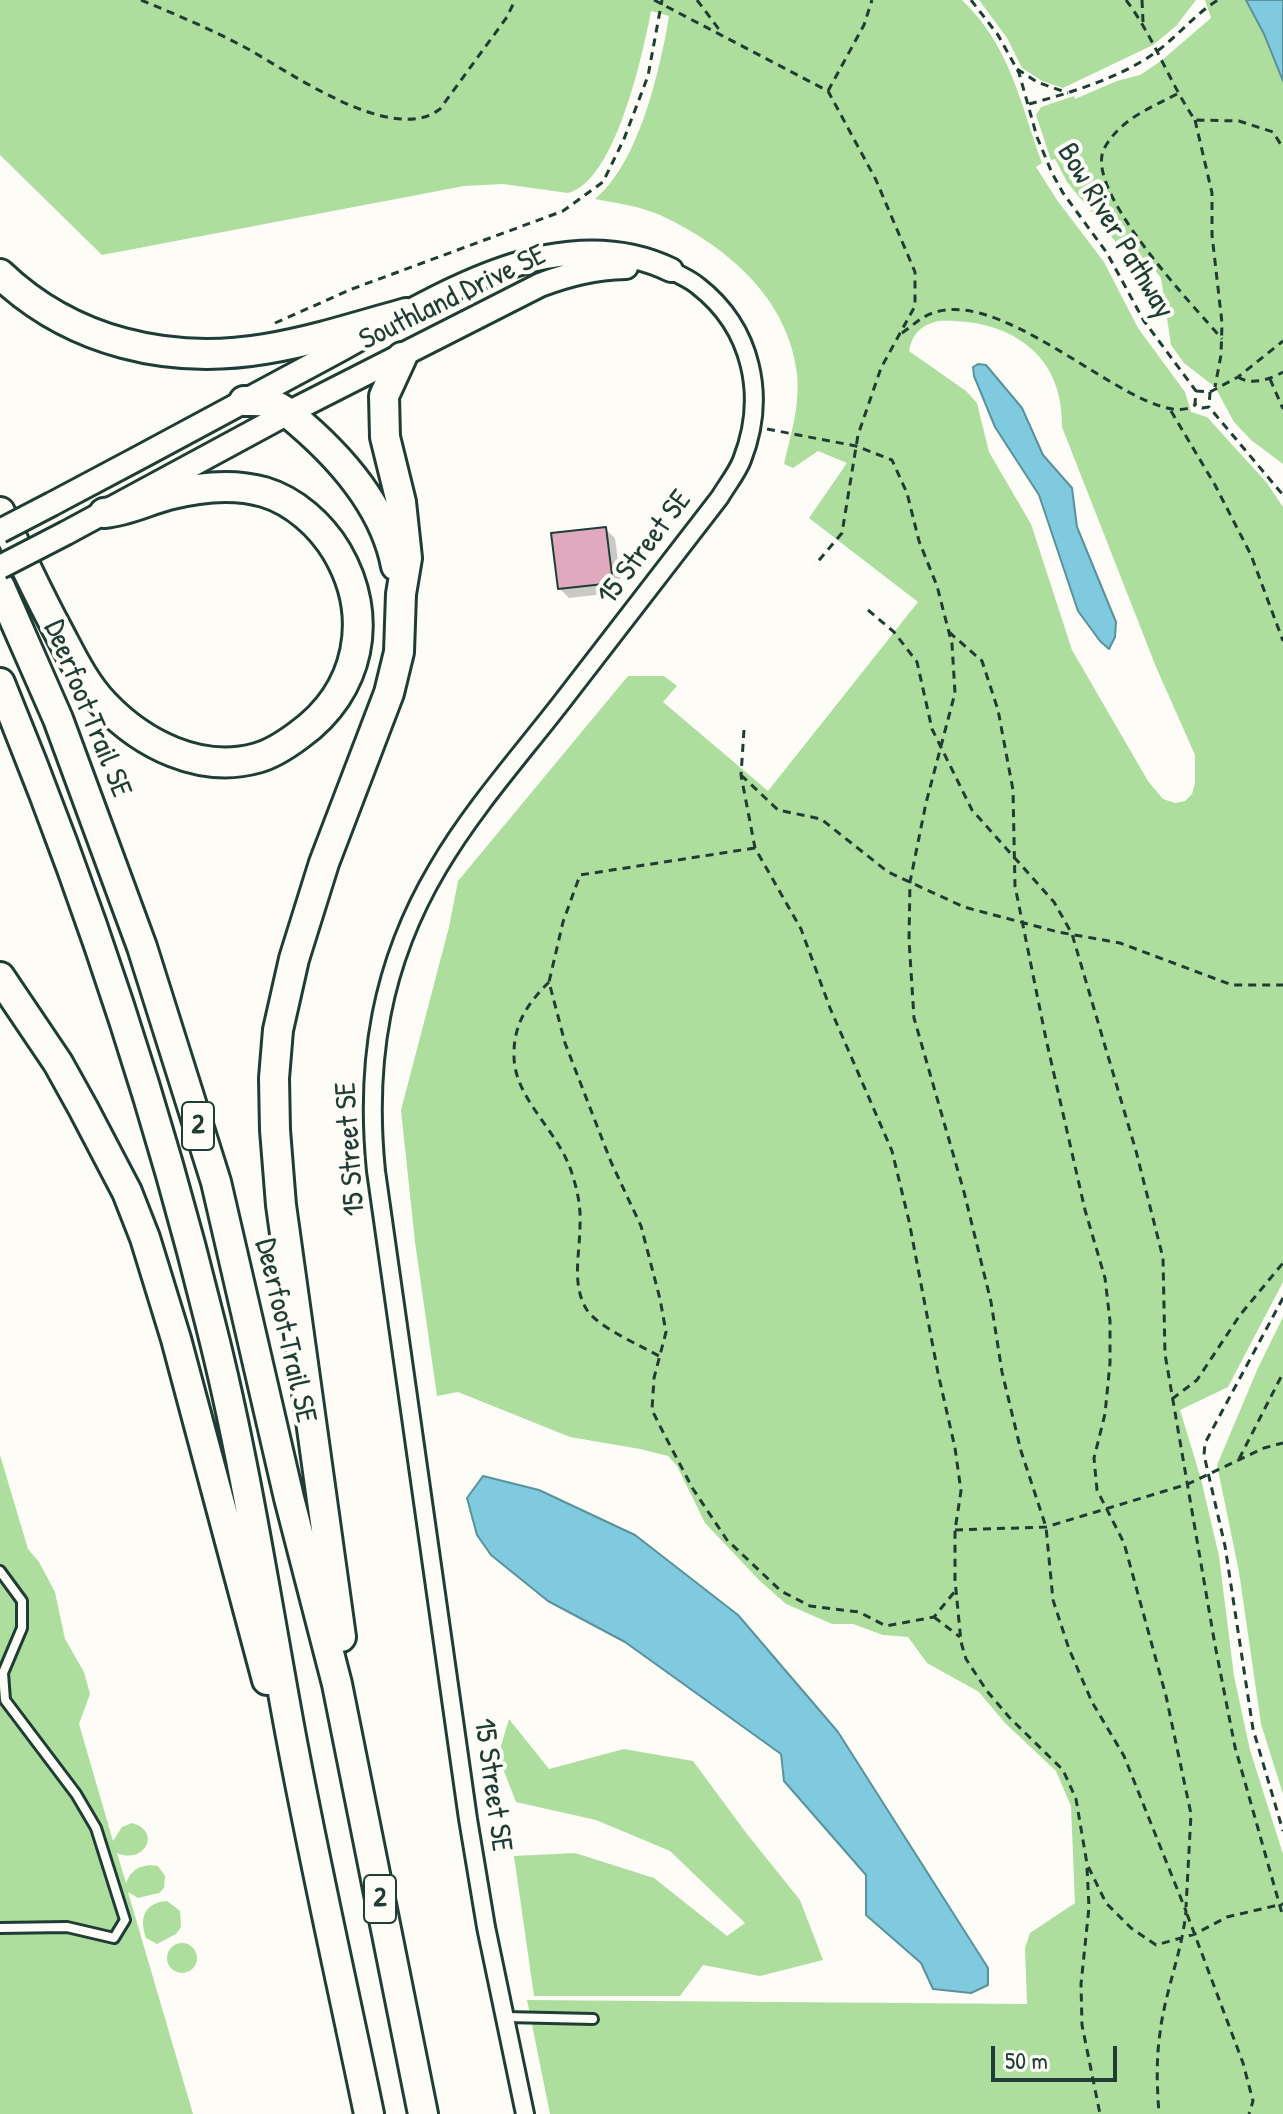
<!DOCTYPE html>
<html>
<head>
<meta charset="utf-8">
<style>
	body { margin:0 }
	#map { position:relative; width:1283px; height:2114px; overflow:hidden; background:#fdfcf7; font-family:"Patrick Hand",sans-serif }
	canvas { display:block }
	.scale { position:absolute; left:991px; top:2046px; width:126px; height:36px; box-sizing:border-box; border:4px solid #1f3d34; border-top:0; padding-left:10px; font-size:24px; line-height:28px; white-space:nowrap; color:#1f3d34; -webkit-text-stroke:6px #fdfcf7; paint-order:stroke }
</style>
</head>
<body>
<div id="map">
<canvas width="1283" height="2114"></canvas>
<div class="scale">50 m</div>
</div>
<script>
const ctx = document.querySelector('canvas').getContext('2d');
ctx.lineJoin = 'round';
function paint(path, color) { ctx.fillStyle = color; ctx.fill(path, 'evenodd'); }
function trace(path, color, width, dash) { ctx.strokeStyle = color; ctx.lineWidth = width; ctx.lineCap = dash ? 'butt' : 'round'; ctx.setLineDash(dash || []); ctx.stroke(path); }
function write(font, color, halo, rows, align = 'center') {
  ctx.font = font + ' "Patrick Hand",sans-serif'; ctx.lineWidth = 8; ctx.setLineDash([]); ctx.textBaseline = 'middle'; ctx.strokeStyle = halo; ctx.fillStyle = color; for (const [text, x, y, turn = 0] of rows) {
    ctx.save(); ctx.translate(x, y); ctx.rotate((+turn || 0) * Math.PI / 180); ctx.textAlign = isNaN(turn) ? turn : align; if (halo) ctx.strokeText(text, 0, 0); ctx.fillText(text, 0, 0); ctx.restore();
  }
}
paint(new Path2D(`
	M0,0H962C1011,47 1020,103 1042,163L1036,167L1057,200L1104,262L1138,328L1185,392L1191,412L1207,417L1267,483L1283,507V1282L1228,1387L1180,1410L1201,1479L1219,1556L1234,1676L1250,1750L1283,1854V2114H550L527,2000L1027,2004L1025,1948L1030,1933L1075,1903L1071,1806L1056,1771L1005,1723L979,1692L927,1663L908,1637L883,1635L853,1624H832L786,1604L760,1581L705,1523L677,1466L668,1456L640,1449L570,1437L458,1392L437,1396L415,1242L401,1110L449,927L458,881L628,676H664L677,686L663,702L768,791L918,602L809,518L847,463L818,451L793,468L784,464C791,434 800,406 797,374C788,297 726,246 660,215C640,206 616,203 595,199C639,163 660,70 669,16L651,11C643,54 615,182 568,193L503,184L464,186L102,255L0,155ZM938,321C1008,318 1064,353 1062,427L1156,667L1195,755V783L1192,794L1185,801L1175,803L1163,799L1148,781L1072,650L1031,524L989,452L977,403L966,391L909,351C913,333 920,326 938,321Z
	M979,0H1196L1176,26L1153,45L1063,88L1042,81L1022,68L1007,38Z
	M1205,0H1246L1264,34L1283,81V464L1251,440L1234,422L1215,387L1184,363L1171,345L1161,278L1150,264L1119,246L1067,182L1055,159L1051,160L1036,115L1041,107L1074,96L1075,99L1117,81L1140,75L1161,61L1211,18Z
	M1283,1317V1794L1261,1724L1239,1572L1217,1465L1258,1368Z
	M0,1455L28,1549L39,1562L55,1592L65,1639L84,1672L90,1694L79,1724L113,1841L122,1827L132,1823C162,1831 145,1865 117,1853L126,1883C131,1869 143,1863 158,1866L165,1876L164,1888L159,1893L138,1898L128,1892L193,2114H0Z
	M509,1719L549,1769L624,1749L693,1761L747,1834L800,1900L823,1960L760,1976L703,1965L680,1996H534L514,1856L575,1853L654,1878L727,1936L745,1923L670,1851L596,1820L516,1802L498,1756Z
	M167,1901L180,1911L181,1927L176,1934L157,1944L146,1938C139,1918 144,1903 167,1901Z
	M167 1958a15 15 0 1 1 30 0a15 15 0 1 1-30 0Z`), '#aede9e');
const water = new Path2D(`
	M1246,0H1283V81L1264,34Z
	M978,364L986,365L1022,408L1043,455L1072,488L1077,527L1116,622L1115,637L1109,649L1100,641L1078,611L1039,495L995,427L974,376L973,367Z
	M483,1476L539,1490L635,1535L738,1615L838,1732L988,1968V1985L971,1993L933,1989L921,1963L866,1915V1875L784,1781L781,1754L625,1642L548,1601L491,1555L477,1535L467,1498Z`);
paint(water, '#7fcadf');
trace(water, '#59929b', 2);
paint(new Path2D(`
	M605,529L615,538L622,592L569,598L560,589Z`), '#0003');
const building = new Path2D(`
	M606,527L613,583L558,589L551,533Z`);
paint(building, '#e0a9bd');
trace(building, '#1f3d34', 2);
const lane = new Path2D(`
	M0,1571L22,1601V1628L3,1673L5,1700L76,1794L96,1828L125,1920L114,1938L67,1927L0,1928
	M505,2017L593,2019`);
const street = new Path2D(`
	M525,2114L486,1927L468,1819L376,1171C365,1062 381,964 438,868C472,810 519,757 561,703C614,635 667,566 720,497C727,485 737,473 742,460C767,396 752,328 698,286C690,279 679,275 671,270`);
const secondary = new Path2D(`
	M52,504C147,454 241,403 336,352C398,318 476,270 546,257C588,249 632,251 671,270
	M66,533L288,413L540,285C569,274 594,268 626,267`);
const highway = new Path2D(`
	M0,274C71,342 169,365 265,349C313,341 360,326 406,313
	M244,401C252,401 261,400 269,403C280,406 291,415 300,423C343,460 385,508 396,566
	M0,512C18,551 36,589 56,627C70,653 83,682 104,704C142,744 200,774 257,758C272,754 287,744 299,735C360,691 375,617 337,552C321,525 294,501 264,492C232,483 199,487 168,495C146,501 127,511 104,513
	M0,587L58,719L142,947L216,1182L289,1498L337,1684L423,2114
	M0,683C86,892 157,1106 211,1326C244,1456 264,1588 288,1720C312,1852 342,1983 369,2114
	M0,977L58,1063L83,1108L127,1192L145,1238L176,1339L267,1680
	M341,1637L281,1205L275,1130L274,1078L278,1030L294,959L324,863L389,693L399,652L401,594L407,558L401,502L385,437L384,396L402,357`);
trace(lane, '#1f3d34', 14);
trace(street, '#1f3d34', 22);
trace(secondary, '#1f3d34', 28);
trace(highway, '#1f3d34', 34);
trace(new Path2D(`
	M141,0C177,15 213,30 248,49C291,73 393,146 440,109L507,17L515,0
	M654,0L828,91L876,180L915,272V306L881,368L858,435L842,533L815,565
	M697,0L721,32
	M971,0L998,35L1019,73L1037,137L1052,173L1063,193L1107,253L1144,321L1196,391L1195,404L1202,408L1209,407L1283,495
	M1126,0C1154,37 1169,82 1195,120L1239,121L1273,132L1283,148
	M1142,0L1143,22
	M1017,69L1037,82L1068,93
	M828,91L864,25L872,0
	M1177,94C1150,108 1121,119 1105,147C1080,188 1195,307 1222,339
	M1029,104C1070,93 1122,77 1156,52C1178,36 1195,14 1218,0
	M1195,120L1212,193V235L1222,323L1221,355L1215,387
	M275,323L352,289L563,211L603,182L624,139L648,76L662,0
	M902,333C911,327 922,316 933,313C1011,285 1148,437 1195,405
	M1238,377C1251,386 1271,379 1283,372
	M1270,379L1283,409
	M1196,391L1210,392L1209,407
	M1210,392L1238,377L1283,341
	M1171,411L1215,485L1251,555L1283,641
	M767,429L856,446L892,460L907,493L919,541L937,586L952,644L955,693L926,803L910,882L909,940L914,1018L964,1192L991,1302L1002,1372L1021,1451L1046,1527L1053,1600L1069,1649L1092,1702L1124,1756L1186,1911C1182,1953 1165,1991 1160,2033C1156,2060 1157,2087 1159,2114
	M868,610L894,632L917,662L932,729L972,810L1054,902L1072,934L1136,1151L1163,1258L1165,1354L1215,1645L1235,1747L1283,1917
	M949,632L982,661L998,710L1013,790L1015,886L1046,1039L1085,1210L1105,1278L1110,1321V1363L1105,1414L1094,1458L1097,1490L1124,1543L1166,1696L1191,1814L1186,1907
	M744,730L741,775L755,848L801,929L830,1008L892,1151L909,1221L938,1373L955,1448L961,1491L955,1530V1580L961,1642L966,1659L987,1691L1009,1717L1063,1770L1076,1799L1087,1864L1106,1903L1131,1928L1156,1945L1195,1934L1227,1917L1283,1904
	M741,775L778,810L821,819L888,872L964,907L1058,932L1120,943L1232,985H1283
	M755,848L580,875L563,922L549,982L565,1043L611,1162L641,1226L660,1299L666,1332L654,1378L652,1410L664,1434L693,1489L727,1540L781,1591L810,1606L859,1612L886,1626L934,1617L956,1590
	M549,982C527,1004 513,1025 514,1057C515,1101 561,1132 573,1177C578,1192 581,1210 580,1225C580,1253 571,1285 587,1310C599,1328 640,1345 659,1356
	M1283,1298L1205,1443L1204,1455L1225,1546L1253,1729L1283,1831
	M1172,1399L1197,1380L1240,1315L1283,1263
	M1239,1459L1283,1373
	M955,1530L1046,1527L1188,1484L1264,1448L1283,1443
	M934,1617L960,1637
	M1087,1868L1089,1907L1081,1984L1082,2025L1100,2114
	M1187,1914L1243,2063L1253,2101L1249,2114`), '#1f3d34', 3, [8, 6]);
trace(lane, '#fdfcf7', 8);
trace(street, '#fdfcf7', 16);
trace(secondary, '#fdfcf7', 22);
trace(highway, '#fdfcf7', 28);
const secondaryBridge = new Path2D(`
	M0,531L52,504
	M0,567L66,533`);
trace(secondaryBridge, '#1f3d34', 28, []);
trace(secondaryBridge, '#fdfcf7', 22);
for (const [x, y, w] of [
	[198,1126,32],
	[380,1899,32]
]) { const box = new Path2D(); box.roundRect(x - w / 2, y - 24, w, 48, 6); ctx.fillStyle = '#fdfcf7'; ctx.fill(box); trace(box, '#1f3d34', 2); }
write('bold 28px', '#1f3d34', null, [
	["2",198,1126],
	["2",380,1899]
]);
write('30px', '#1f3d34', '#fdfcf7', [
	["Bow River Pathway",1115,231,59],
	["Southland Drive SE",453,298,-26],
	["15 Street SE",645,548,-53],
	["Deerfoot Trail SE",87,709,68],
	["15 Street SE",351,1149,-94],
	["Deerfoot Trail SE",285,1331,77],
	["15 Street SE",492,1785,82]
]);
</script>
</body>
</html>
